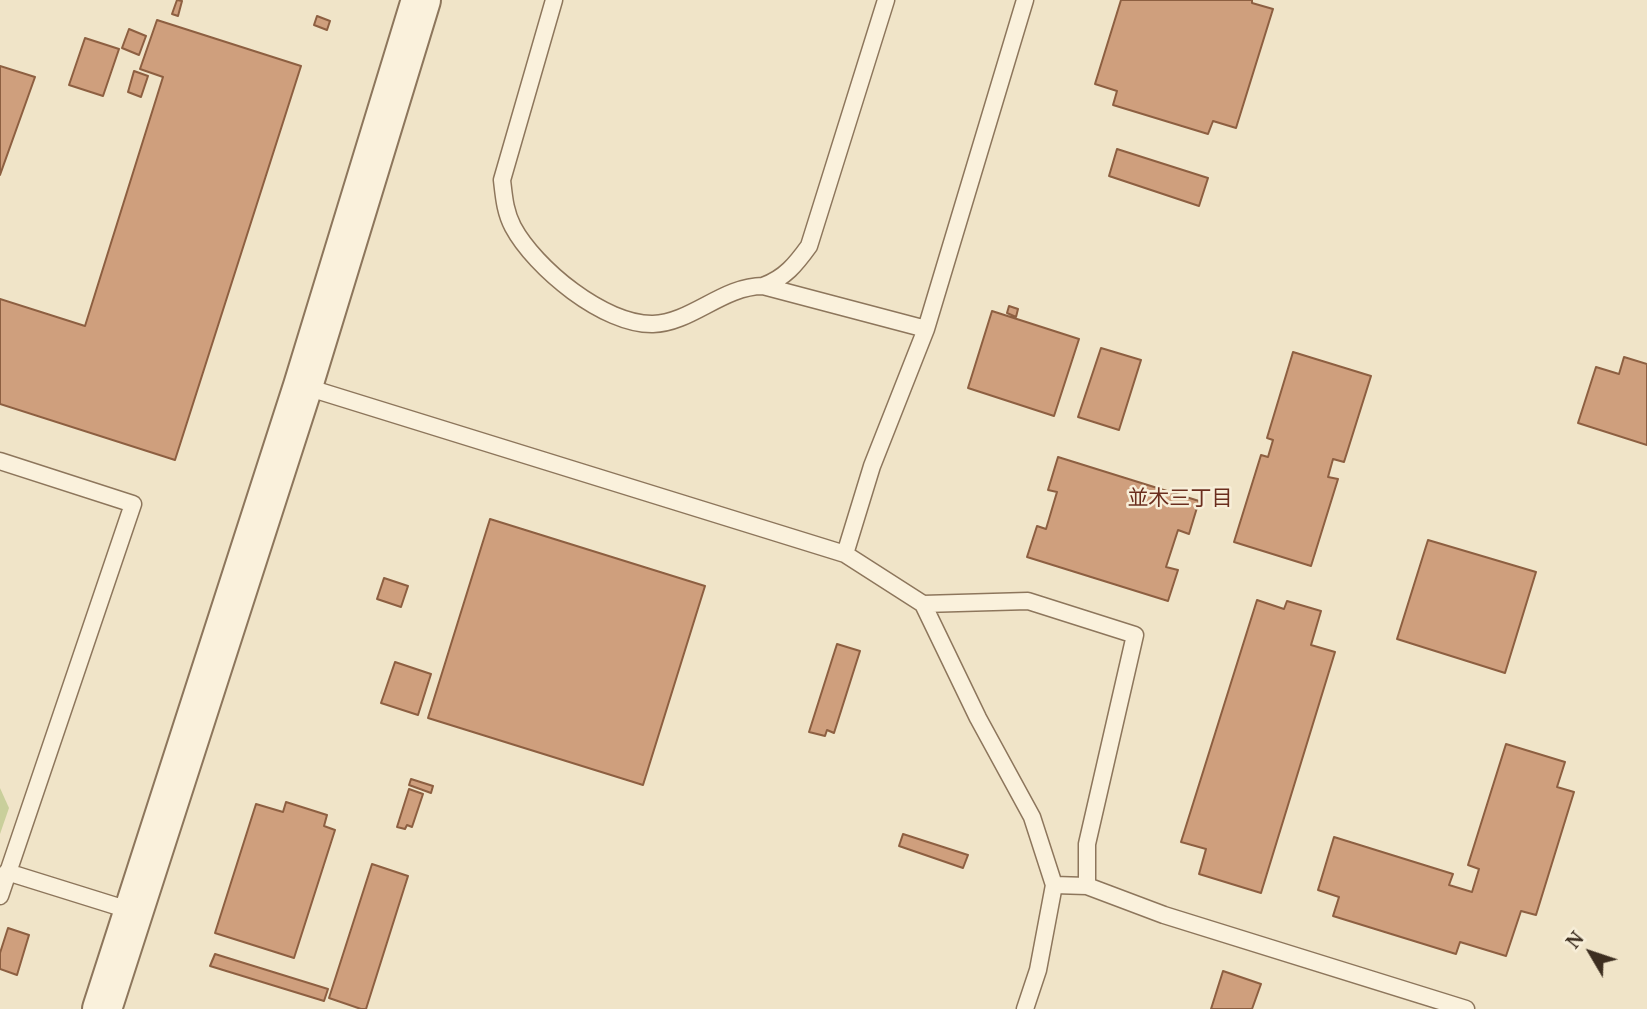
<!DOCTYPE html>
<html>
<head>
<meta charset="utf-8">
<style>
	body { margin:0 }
	#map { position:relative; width:1647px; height:1009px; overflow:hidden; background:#f0e4c8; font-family:"Noto Serif",serif }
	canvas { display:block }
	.north { position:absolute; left:1556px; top:918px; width:70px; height:70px; -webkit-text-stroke:5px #f7eed8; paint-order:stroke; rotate:309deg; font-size:19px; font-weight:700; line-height:28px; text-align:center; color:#3d2e20 }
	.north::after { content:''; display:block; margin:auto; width:24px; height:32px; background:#3d2e20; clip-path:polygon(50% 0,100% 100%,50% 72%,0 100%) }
</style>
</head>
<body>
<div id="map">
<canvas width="1647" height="1009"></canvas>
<div class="north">N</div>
</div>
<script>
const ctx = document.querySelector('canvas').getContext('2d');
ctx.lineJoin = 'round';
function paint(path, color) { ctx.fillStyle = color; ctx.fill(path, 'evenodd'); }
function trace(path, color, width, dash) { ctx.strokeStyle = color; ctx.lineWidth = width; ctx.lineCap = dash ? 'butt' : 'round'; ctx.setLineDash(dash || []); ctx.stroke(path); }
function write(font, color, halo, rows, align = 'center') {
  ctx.font = font + ' "Noto Serif","Noto Sans JP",serif'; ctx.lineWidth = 5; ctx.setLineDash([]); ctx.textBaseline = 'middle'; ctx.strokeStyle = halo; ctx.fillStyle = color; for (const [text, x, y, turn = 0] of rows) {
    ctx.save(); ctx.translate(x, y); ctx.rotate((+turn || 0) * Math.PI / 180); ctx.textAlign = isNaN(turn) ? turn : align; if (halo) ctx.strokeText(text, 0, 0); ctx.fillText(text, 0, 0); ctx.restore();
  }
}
paint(new Path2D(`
	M0,788L9,808L0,834Z`), '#c9cf9b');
const building = new Path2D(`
	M177,0L182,1L178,16L172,14Z
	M1121,0H1252V3L1273,9L1236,128L1213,121L1208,134L1113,105L1117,91L1095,84Z
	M317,16L330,21L327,30L314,25Z
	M157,20L301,66L175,460L0,404V299L85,326L163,77L140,69Z
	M129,29L146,36L139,55L122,48Z
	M85,38L119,49L103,96L69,85Z
	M0,66L35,77L0,175Z
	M134,71L148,76L141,97L128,92Z
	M1117,149L1208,178L1199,206L1109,176Z
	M1009,306L1018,309L1016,317L1007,313Z
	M992,311L1079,339L1054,416L968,388Z
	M1101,348L1141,360L1119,430L1078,417Z
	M1293,352L1371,376L1344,462L1333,459L1328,477L1338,479L1311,566L1234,542L1261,455L1268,457L1273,440L1267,438Z
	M1624,357L1647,364V445L1578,423L1596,367L1619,374Z
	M1058,457L1199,501L1189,534L1178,530L1166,567L1178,570L1168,601L1027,557L1037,526L1046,529L1057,492L1048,490Z
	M490,519L705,586L643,785L428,718Z
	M1428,540L1536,572L1505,673L1397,639Z
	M384,578L408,586L401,607L377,599Z
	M1257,600L1284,609L1287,601L1321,611L1311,645L1335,652L1261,893L1199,874L1206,849L1181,842Z
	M837,644L860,651L834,733L827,730L825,736L809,732Z
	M395,662L431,674L418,715L381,703Z
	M1506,744L1565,762L1557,787L1574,792L1536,915L1521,911L1506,956L1460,942L1456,954L1333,916L1339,897L1318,890L1334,837L1453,874L1449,885L1472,892L1479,869L1468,865Z
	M411,779L433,786L431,793L409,785Z
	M409,789L423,794L412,827L407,825L405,829L397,827Z
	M286,802L327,815L324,826L335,830L294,958L215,933L256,804L283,812Z
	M903,834L968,855L963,868L899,846Z
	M372,864L408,876L366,1009H361L329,998Z
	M8,928L29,935L17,975L0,969V953Z
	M215,954L328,989L324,1001L210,966Z
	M1223,971L1261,984L1252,1009H1211Z`);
paint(building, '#cf9f7d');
trace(building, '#8d5f41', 2);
const service = new Path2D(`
	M554,0L502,180C504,197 505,212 513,227C535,268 604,325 653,324C691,323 723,286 763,286L926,329
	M763,286C785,278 796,264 809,246L886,0
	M303,386L845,554L923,604L978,718L1032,817L1054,885L1038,970L1025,1009
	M0,461L133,504L0,896
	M845,554L872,466L926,329L1025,0
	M923,604L1028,601L1135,635L1087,844V886
	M7,872L132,911
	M1054,885L1087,886L1164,915L1466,1009`);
const tertiary = new Path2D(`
	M102,1009L303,386L421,0`);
trace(service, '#8d765c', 19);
trace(tertiary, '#8d765c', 42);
trace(service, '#faf1dc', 16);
trace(tertiary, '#faf1dc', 38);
write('21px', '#6b2e1e', '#f7eed8', [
	["並木三丁目",1180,499]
]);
</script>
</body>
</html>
